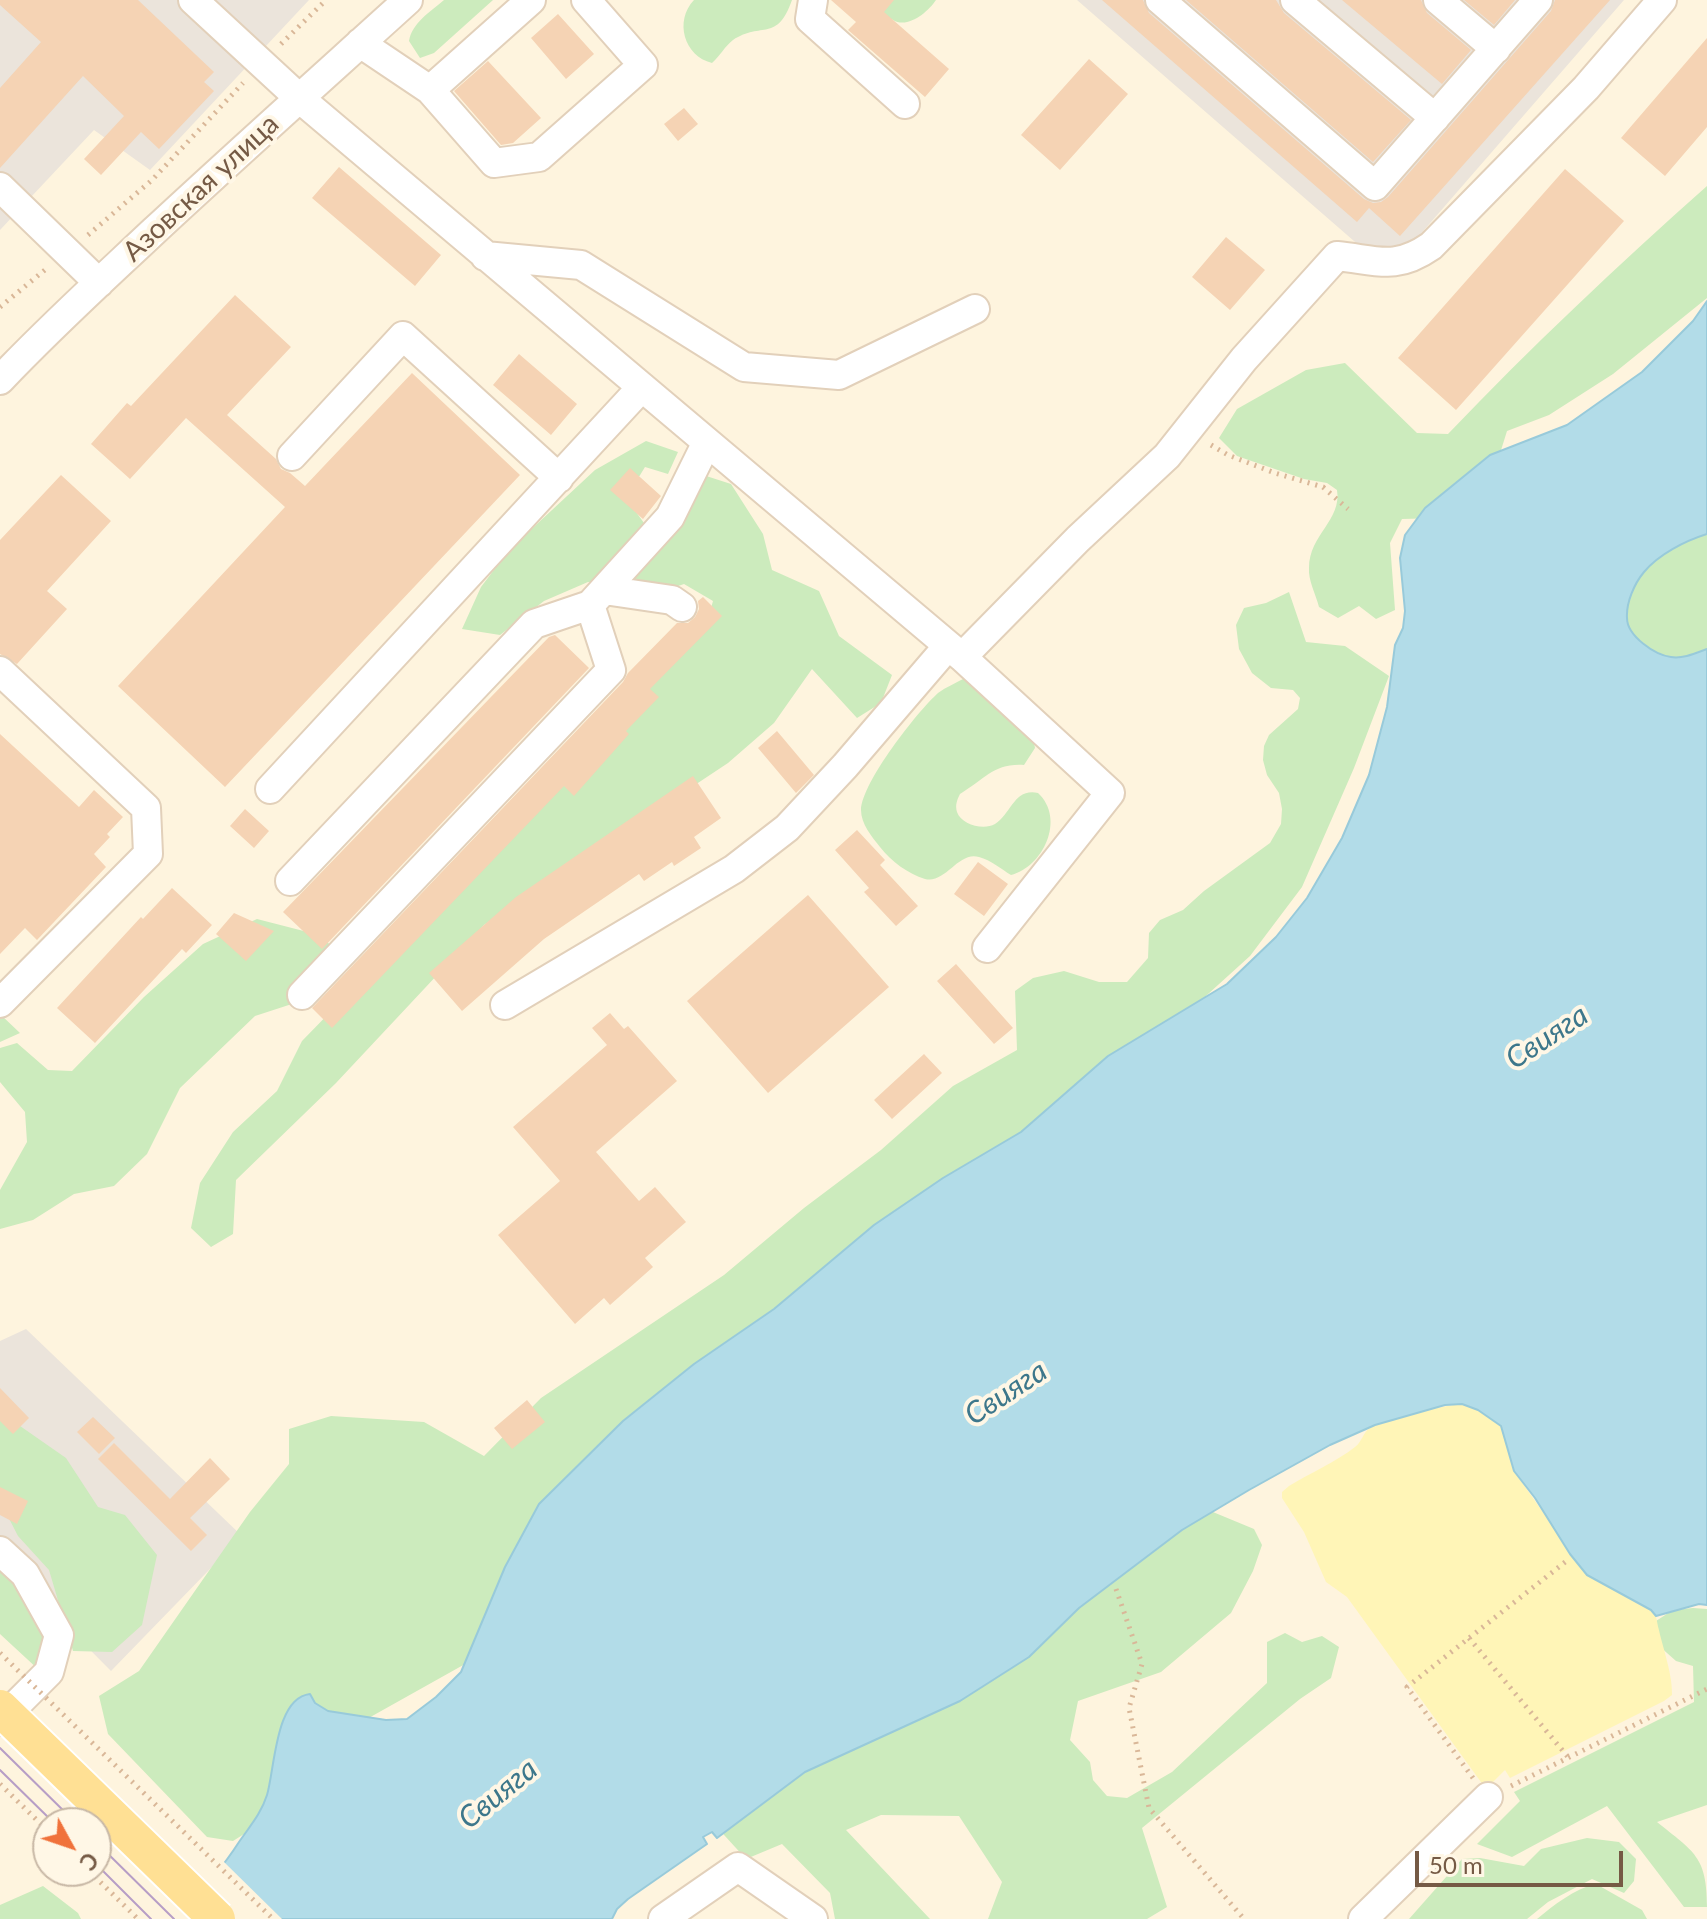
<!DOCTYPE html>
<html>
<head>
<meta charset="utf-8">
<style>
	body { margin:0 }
	#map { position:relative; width:1707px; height:1919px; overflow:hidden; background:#fef4de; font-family:Lato,sans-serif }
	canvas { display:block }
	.north { position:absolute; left:32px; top:1807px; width:80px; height:80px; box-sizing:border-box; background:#fff7e6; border:2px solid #c8b8a6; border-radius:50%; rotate:130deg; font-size:22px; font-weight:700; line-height:32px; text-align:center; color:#755a45 }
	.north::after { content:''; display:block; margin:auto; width:28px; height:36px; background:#f0723b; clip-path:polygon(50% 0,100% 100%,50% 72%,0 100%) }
	.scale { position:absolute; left:1415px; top:1851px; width:208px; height:36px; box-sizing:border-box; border:4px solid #755a45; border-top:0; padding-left:10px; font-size:24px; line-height:28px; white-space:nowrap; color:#755a45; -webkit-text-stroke:6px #fff7e6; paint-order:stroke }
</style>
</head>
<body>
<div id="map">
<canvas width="1707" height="1919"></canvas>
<div class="north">С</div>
<div class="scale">50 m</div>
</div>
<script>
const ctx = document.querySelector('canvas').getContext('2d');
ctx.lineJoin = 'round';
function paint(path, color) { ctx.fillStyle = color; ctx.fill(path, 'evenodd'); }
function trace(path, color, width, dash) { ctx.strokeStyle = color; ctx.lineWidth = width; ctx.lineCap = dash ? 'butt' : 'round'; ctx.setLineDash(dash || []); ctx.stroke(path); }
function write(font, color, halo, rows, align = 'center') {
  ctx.font = font + ' Lato,sans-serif'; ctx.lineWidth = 8; ctx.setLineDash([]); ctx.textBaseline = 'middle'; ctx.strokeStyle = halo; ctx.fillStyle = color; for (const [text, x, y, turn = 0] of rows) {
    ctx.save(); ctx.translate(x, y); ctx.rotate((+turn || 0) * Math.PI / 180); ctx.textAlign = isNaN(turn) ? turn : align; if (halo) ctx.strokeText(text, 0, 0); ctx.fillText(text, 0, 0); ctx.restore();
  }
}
paint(new Path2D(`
	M0,0H309L150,170L94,130L0,230Z
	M1077,0H1624L1411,245L1362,248Z
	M26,1329L242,1536L111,1671L0,1559V1341Z`), '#ebe4db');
paint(new Path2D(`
	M444,0H493L434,53L420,58L409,41C412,23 430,12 444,0Z
	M694,0H792C777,43 762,21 733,40C725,46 720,56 712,63C684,56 674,21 694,0Z
	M867,0H936C928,12 908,29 893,20C884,16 875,6 867,0Z
	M1707,186V298L1613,374L1549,415L1507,431L1487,495L1441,518L1402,519L1390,543L1395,610L1376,619L1359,606L1338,618L1319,607C1316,595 1308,580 1309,568C1309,535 1342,520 1337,490L1327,483L1304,479L1237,456L1219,438L1237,409L1306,370L1345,363L1417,433L1448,434C1530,348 1618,265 1707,186Z
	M646,441L678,452L668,474L645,467L626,498L649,530L697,473L731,484L763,534L772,570L819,591L839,636L892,675L881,703L857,718L812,669L774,723L728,763L484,925L336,1083L236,1180L233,1234L211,1247L191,1228L200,1183L233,1132L277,1091L302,1041L706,626L713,601L684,584L655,594L625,586L588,582L544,601L500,635L462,629L481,587L509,550L595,470Z
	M1707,534V649C1696,653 1683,659 1671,657C1656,655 1633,639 1628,624C1623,610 1634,584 1644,572C1659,554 1685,541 1707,534Z
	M1289,592L1306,642L1345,646L1389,676L1354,768L1302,887L1250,956L474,1659L274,1771L263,1822L233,1841L207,1837L108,1734L99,1696L139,1671L250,1512L289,1464V1429L331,1416L424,1422L484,1456L541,1398L724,1275L804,1208L881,1150L953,1086L1017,1050L1015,991L1033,978L1064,971L1099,982H1127L1148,958L1149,933L1160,920L1183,910L1204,891L1270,843L1281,824L1282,809L1279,793L1267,775L1263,760L1264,746L1269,735L1298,709L1300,698L1293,690L1271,688L1252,673L1239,649L1236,625L1244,608L1266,603Z
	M965,678L1028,710L1035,748L1024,765C994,763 985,779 960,794C957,800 955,805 957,812C961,824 983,831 995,824C1012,813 1014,788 1038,793C1066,819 1043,867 1011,875C1001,869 991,860 979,857C958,851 946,884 925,879C908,874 891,861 880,847C872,837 861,824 861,810C862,782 917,712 938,693C946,687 956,683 965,678Z
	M257,919L323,936L339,957L298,1002L255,1016L180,1088L147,1154L114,1186L74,1194L33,1220L0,1229V1190L27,1142L25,1112L0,1082V1048L17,1043L48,1070L72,1071L144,997L203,944Z
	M0,1014L20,1033L0,1042Z
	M0,1416L10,1419L66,1458L98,1507L125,1515L157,1555L142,1625L112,1652L73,1651L49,1570L18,1536L0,1501Z
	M1196,1505L1254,1529L1262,1545L1253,1571L1231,1613L1161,1672L1078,1701L1070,1740L1090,1762L1093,1780L1107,1796L1127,1798L1172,1772L1267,1683V1642L1285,1633L1302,1642L1322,1636L1339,1647L1331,1678L1300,1699L1142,1828L1167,1907L1147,1919H988L1002,1882L959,1816L881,1815L846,1830L930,1919H835L830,1893L782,1844L746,1859L704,1813Z
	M0,1555L48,1621L40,1671L0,1634Z
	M1693,1608L1707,1609V1805L1657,1822C1694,1852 1707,1856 1707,1907H1684L1607,1806L1512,1857L1477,1844L1520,1801L1514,1792L1694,1702L1693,1666L1676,1661L1658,1645L1656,1621L1673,1610Z
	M1587,1838L1619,1842L1636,1859L1634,1881L1624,1893L1592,1879L1548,1902L1527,1919H1409L1462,1859L1480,1858L1524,1866L1541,1849Z
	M1596,1884L1642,1910L1647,1919H1537C1554,1905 1574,1889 1596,1884Z
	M43,1886L78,1913L81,1919H0V1905Z`), '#ccebbd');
paint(new Path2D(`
	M1462,1404L1478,1410L1501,1426L1514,1471L1587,1575L1651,1610L1656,1616C1660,1641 1673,1672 1672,1695L1664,1701L1510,1778L1505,1770L1486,1789L1347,1597L1326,1582L1304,1532L1282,1498V1492L1289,1486C1310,1473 1336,1462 1355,1447C1362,1442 1363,1432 1370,1428C1383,1419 1445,1405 1462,1404Z`), '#fff5b7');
const water = new Path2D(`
	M1707,301V534C1685,541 1659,554 1644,572C1634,584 1626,603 1627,618C1627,636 1655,655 1671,657C1683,659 1696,653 1707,649V1605L1699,1604L1656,1616L1651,1610L1587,1575L1570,1554L1535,1498L1514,1471L1501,1426L1478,1410L1462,1404L1445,1405L1375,1425L1330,1445L1249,1490L1182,1530L1079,1608L1029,1657L960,1701L805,1772L717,1838L712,1832L703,1837L707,1844L628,1899L617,1909L612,1919H177C199,1894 221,1870 239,1842C250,1826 261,1814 267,1795C275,1768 275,1698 310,1694L315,1703L328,1711L386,1720L407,1719L436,1697L461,1672L505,1567L539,1504L623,1421L694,1364L774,1309L874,1225L943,1178L1021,1132L1108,1056L1227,984L1276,937L1307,898L1342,838L1369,775L1387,707L1395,645L1403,628L1405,611L1400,558L1405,535L1425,508L1490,455L1567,425L1642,372L1693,321Z`);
paint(water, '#b2dce8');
trace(water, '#98cada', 2);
paint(new Path2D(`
	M223,1861L282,1919H173Z`), '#fef4de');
paint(new Path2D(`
	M0,0H138L214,72L204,82L214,91L159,149L141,132L101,175L84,159L124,116L83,76L0,168V88L41,42L0,5Z
	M831,0H894L884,12L949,69L925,97L848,30L856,22Z
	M1102,0H1143L1149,13L1364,199L1373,203L1381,202L1388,197L1551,11L1555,0H1610L1400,236L1369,208L1357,222Z
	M1186,0H1276L1284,13L1411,120L1373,162Z
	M1342,0H1421L1427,13L1471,50L1442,84Z
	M1464,0H1515L1494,25Z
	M558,14L594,54L566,79L531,38Z
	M1707,38V127L1665,176L1621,138Z
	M1089,59L1128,94L1060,170L1021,135Z
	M488,61L541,118L513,143L501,145L454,91Z
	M684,108L698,124L678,141L664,124Z
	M339,167L441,255L415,286L312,198Z
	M1565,169L1624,221L1456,410L1398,358Z
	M1226,237L1265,270L1230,310L1192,277Z
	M235,295L291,347L227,415L276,459L281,469L290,473L305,486L412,373L520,475L225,787L118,686L285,507L186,418L130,479L91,444L127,403L131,406Z
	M519,354L577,404L551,435L493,385Z
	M630,468L661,496L643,519L610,490Z
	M61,475L111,521L47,591L67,609L17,664L0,654V540Z
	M703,597L722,616L650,689L659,697L626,731L629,734L574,796L564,786L332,1028L312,1008L623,682L628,673L677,623H688L695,617L699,609L698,601Z
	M555,635L589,668L322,949L283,912L549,637Z
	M777,731L814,775L796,793L758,748Z
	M0,734L79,807L94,790L123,817L107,834L110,837L94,854L106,867L37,940L25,928L0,954Z
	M693,776L721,818L694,837L701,848L674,866L672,862L644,881L639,874L544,939L462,1011L429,973L516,897Z
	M245,809L269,831L254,848L230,826Z
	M857,830L885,860L880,865L918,906L896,926L864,892L869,888L835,850Z
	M978,862L1008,884L984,916L954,894Z
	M172,888L212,925L186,953L182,949L95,1043L57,1008L141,917L143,919Z
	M808,895L889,987L768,1093L687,1001Z
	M234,913L274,931L246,961L216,934Z
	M956,964L1013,1028L994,1044L937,981Z
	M610,1013L624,1029L628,1026L677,1081L596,1152L639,1201L655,1187L686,1222L645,1258L653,1267L610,1305L604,1298L575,1324L498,1235L560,1181L513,1127L607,1045L592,1028Z
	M924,1054L942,1073L892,1119L874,1100Z
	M0,1388L29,1418L13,1434L0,1421Z
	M527,1400L545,1422L512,1449L494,1428Z
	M93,1417L115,1438L99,1454L77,1432Z
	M114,1443L170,1499L210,1458L230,1479L190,1518L207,1535L191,1551L98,1459Z
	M0,1487L28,1501L17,1524L0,1515Z`), '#f5d3b4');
const minor = new Path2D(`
	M193,0L298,97L962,657L1078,539L1167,456L1244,359L1337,256C1377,260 1395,271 1431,246L1586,88L1662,0
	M813,0L810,19L905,104
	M1160,0L1375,186L1538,0
	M1295,0L1435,118
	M1438,0L1496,49
	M360,43L430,90L531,0
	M430,90L494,163L539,157L643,65L586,0
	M0,187L99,283
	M485,256L581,265L744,367L839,375L975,309
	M0,380C49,328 102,280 154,231C238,153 323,77 408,0
	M292,456L403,336L559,478
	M604,590L672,600L682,607
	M962,657L1110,793L987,948
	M0,671L146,808L148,854L0,1003
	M270,789L642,387
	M290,881L534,624L590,605L670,517L707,442
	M302,995L611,670L590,605
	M505,1005L734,869L787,828L845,766L948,646
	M0,1551L25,1574L59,1635L49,1672L0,1721
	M663,1919L738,1867L813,1919
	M1363,1919L1488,1797`);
trace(minor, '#e2d0ba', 32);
trace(new Path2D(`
	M281,44L326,0
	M88,235L152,180L243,83
	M0,307L46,269
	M1211,445L1228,455L1275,473L1323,487L1348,509
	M1116,1589L1142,1664L1129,1708L1149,1808L1244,1919
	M1469,1638L1568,1757
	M1473,1778L1407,1687L1569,1559
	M0,1784L48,1831
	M1511,1786L1707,1689
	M89,1871L138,1919`), '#d9b798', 5, [2, 6]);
trace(minor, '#fff', 28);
trace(new Path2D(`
	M0,1748L76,1823
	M0,1770L54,1823
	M96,1842L174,1919
	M96,1864L151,1919`), '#b79ec6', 2);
const majorBridge = new Path2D(`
	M0,1708L217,1919`);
trace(majorBridge, '#fff', 40, []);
trace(new Path2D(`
	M0,1653L273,1919`), '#d9b798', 5, [2, 6]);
trace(majorBridge, '#ffe094', 36);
write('28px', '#755a45', '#fff7e6', [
	["Азовская улица",201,188,-43]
]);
write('italic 30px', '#3d778b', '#fff7e6', [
	["Свияга",1547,1037,-33],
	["Свияга",1006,1393,-33],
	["Свияга",498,1794,-39]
]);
</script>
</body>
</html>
